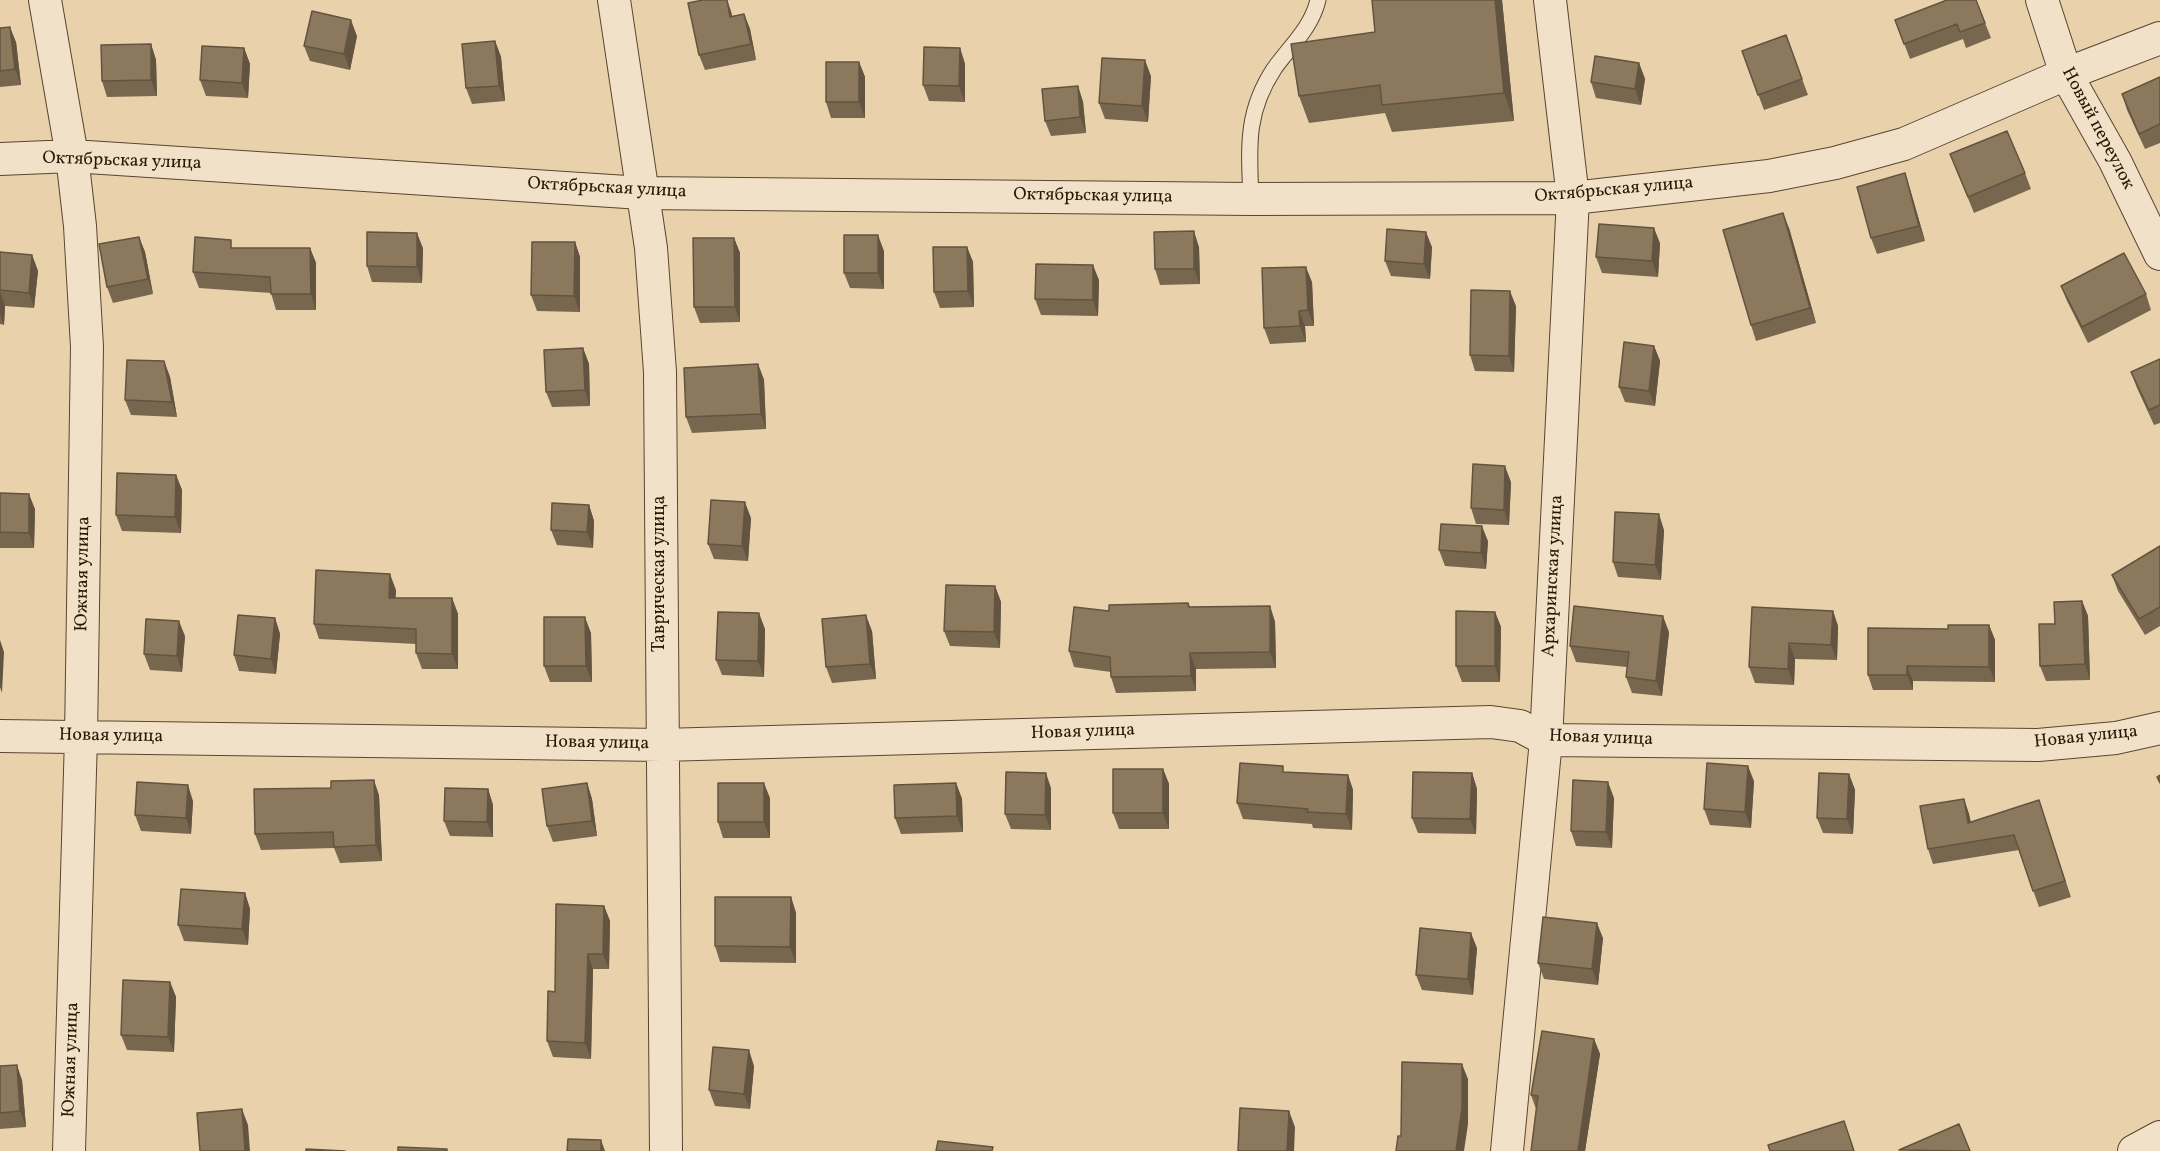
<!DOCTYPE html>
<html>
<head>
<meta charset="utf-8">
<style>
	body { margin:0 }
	canvas { display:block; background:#e9d1ab }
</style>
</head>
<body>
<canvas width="2160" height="1151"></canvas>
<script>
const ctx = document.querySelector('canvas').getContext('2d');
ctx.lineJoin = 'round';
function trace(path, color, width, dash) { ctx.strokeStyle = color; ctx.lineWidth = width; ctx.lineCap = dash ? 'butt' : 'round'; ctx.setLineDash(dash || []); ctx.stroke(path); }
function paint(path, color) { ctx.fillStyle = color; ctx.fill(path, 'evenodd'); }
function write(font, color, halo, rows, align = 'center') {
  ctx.font = font + ' Vollkorn,serif'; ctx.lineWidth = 5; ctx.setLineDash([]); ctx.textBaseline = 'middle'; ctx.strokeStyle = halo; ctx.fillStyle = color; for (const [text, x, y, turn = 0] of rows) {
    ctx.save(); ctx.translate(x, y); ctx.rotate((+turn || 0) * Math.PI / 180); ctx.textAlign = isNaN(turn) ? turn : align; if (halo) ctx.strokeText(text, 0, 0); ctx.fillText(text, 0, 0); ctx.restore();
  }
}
const lane = new Path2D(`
	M1251,199C1249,149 1245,113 1274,69C1290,46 1311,29 1318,0`);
const street = new Path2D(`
	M45,0L72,156L80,226L87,347L81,737L69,1151
	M614,0L651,248L660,372L666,1151
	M2042,0L2066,74L2115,161L2160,254
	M0,159L72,156L642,193L1251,199L1573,198L1769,176L1835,163L1904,144L2066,74L2160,38
	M0,736L662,745L1491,722L1520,726L1546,740L2038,745L2116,738L2160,728
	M1507,1151L1546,740L1573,198L1550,0
	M2134,1151L2160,1137`);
trace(lane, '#584630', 17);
trace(street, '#584630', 34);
trace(lane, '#f1e1c8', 15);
trace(street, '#f1e1c8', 32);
paint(new Path2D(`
	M1502,0L1514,121L1392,132L1385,113L1309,123L1299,96L1375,32Z
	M1976,0L1991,38L1966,48L1963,39L1910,59L1895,20Z
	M731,11L732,16L744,14L750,29L756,60L705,70L699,55Z
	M0,28L16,42L21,85L0,87Z
	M1786,35L1808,95L1764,110L1742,51Z
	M357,36L350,70L310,61L304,46Z
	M495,41L501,57L505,101L472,104L466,88Z
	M151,44L156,60L157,96L107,97L102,81Z
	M244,48L250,64L248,98L206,96L200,80Z
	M960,48L965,64V102L929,101L923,85Z
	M859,62L865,77V118H831L826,102Z
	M1639,63L1645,79L1641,105L1596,98L1591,82Z
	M1151,76L1148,122L1105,119L1099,103Z
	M2160,77V143L2145,149L2127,110L2122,94Z
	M1078,86L1083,102L1086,133L1051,136L1045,121Z
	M1950,154L2025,173L2031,189L1974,213Z
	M1905,173L1910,189L1925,241L1877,254L1871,238Z
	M1789,228L1816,323L1756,341L1751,325Z
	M139,237L145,252L153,294L113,303L107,287Z
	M734,238L740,253V322L700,323L694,307Z
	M575,242L580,257V312L537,311L531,295Z
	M1660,243L1658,277L1602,273L1596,257Z
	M967,247L973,262L974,307L940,308L934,292Z
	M1199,247L1200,284L1160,285L1155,269Z
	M1432,247L1430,279L1391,276L1385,261Z
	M234,248H310L316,263V310H276L271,293L199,288L193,272Z
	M423,248L422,283L372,282L367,266Z
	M884,251V289L850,288L844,273Z
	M0,252L32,255L38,271L34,308L5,306L4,325L0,324Z
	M1099,280L1098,316L1041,315L1035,299Z
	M1312,282L1314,326H1305L1306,342L1270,344L1264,328Z
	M2061,286L2146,294L2151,310L2088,343L2067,301Z
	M1516,306L1514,372L1475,371L1470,355Z
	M1654,346L1660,361L1655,406L1625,402L1619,387Z
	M583,348L589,364L590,406L552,407L546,392Z
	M2160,359V423L2154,425L2137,388L2131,372Z
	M164,361L170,377L177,417L131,415L125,400Z
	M758,364L764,380L766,429L692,433L686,417Z
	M176,475L182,490L181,533L122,531L116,515Z
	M1511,482L1509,525L1476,524L1471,508Z
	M0,493L35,509L34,548H0Z
	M589,505L594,521L593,548L557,545L551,530Z
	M751,518L748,561L714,559L708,544Z
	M1664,530L1661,580L1618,577L1613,562Z
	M1488,541L1486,569L1445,566L1439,550Z
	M2160,546V626L2145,635L2118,591L2112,575Z
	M995,586L1001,602L1000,648L950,646L944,631Z
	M396,590L395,598H452L458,614V669H422L416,653V644L319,639L314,624Z
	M2082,601L2088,616L2090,680L2046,681L2040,666L2055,624Z
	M1188,603L1190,607L1270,606L1275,622L1276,668L1196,669V691L1116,693L1111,677V672L1074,667L1069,651L1109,611Z
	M1833,611L1838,626L1837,660L1795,659L1794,685L1755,683L1749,667Z
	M1495,612L1501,627L1500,682H1462L1456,666Z
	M275,618L280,634L276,674L239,671L234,655Z
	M1989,625L1995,640V682L1913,681V690H1873L1868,675L1948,629Z
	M765,629L764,677L722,675L716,660Z
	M872,631L876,679L832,683L826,667Z
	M1669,632L1662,696L1632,693L1626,677L1627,667L1576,662L1570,646Z
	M591,633L592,682H550L544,666Z
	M185,636L182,672L150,670L144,654Z
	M1163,769L1169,784V829H1119L1113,813Z
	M1286,772L1348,775L1353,790L1352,830L1313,828L1312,824L1243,819L1237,803Z
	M1472,773L1477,789L1476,834L1418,833L1412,818Z
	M1849,774L1855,790L1853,834L1823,833L1817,818Z
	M1754,781L1751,828L1710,825L1704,809Z
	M587,783L592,799L597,836L553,842L547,826Z
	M956,783L962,799L963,832L901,834L895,818Z
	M1051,788V830L1011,829L1005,814Z
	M488,789L493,805V837L450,836L444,821Z
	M379,795L382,861L340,863L334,848L261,850L255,834Z
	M770,798V838H723L718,822Z
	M1614,798L1612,848L1576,846L1571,831Z
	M1964,799L1969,814L1971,822L2044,816L2071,897L2039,907L2019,850L1933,864L1928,849Z
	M193,801L191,834L141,831L135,815Z
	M245,893L250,909L248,945L184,941L178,925Z
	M791,897L796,913V963L720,962L715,946Z
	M604,906L610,921L609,969H593L591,1059L553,1057L547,1041L555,992Z
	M1603,938L1598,985L1544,979L1538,963Z
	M1477,948L1473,995L1422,990L1416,975Z
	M170,982L176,997L174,1052L127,1050L121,1035Z
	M1594,1039L1600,1054L1585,1151H1531L1536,1109L1531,1095Z
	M0,1066L22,1080L26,1127L0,1129Z
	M754,1066L750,1109L715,1106L709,1090Z`), '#78674f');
paint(new Path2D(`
	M727,0L731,11L735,32L730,17Z
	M1495,0H1502L1514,121L1504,93Z
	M744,14L750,29L756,60L751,44Z
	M351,20L357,36L350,70L344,54Z
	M10,27L16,42L21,85L15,69Z
	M495,41L501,57L505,101L499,86Z
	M151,44L156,60L157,96L151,80Z
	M244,48L250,64L248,98L242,83Z
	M960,48L965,64V102L959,86Z
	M1145,60L1151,76L1148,122L1142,106Z
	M859,62L865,77V118L859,102Z
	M1639,63L1645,79L1641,105L1635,89Z
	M1078,86L1083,102L1086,133L1080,117Z
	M1905,173L1910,189L1925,241L1919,226Z
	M1783,213L1789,228L1816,323L1810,308Z
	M1654,228L1660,243L1658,277L1652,261Z
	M1194,231L1199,247L1200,284L1194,269Z
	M1426,232L1432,247L1430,279L1424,264Z
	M417,233L423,248L422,283L417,267Z
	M878,235L884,251V289L878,273Z
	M139,237L145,252L153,294L148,279Z
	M734,238L740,253V322L735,307Z
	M575,242L580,257V312L574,296Z
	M967,247L973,262L974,307L968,291Z
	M310,248L316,263V310L311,294Z
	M32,255L38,271L34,308L29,293Z
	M1093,265L1099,280L1098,316L1093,300Z
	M1306,267L1312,282L1314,326L1308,310Z
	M0,291L5,306L4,325L0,315Z
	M1510,291L1516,306L1514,372L1509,356Z
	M1299,311L1305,326L1306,342L1300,326Z
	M1654,346L1660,361L1655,406L1649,391Z
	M583,348L589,364L590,406L585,390Z
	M164,361L170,377L177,417L172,402Z
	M758,364L764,380L766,429L761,414Z
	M1505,466L1511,482L1509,525L1504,510Z
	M176,475L182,490L181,533L175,517Z
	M29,494L35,509L34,548L29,533Z
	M745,502L751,518L748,561L742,546Z
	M589,505L594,521L593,548L587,532Z
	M1659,514L1664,530L1661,580L1655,565Z
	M1482,526L1488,541L1486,569L1481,553Z
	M390,574L396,590L395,613L389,598Z
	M995,586L1001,602L1000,648L994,632Z
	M452,598L458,614V669L452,654Z
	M2082,601L2088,616L2090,680L2085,664Z
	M1270,606L1275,622L1276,668L1270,652Z
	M1833,611L1838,626L1837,660L1831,645Z
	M1495,612L1501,627L1500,682L1495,666Z
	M759,613L765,629L764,677L758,661Z
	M866,615L872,631L876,679L870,664Z
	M1663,616L1669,632L1662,696L1656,681Z
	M585,617L591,633L592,682L586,666Z
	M275,618L280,634L276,674L271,659Z
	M179,621L185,636L182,672L177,656Z
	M1989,625L1995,640V682L1989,667Z
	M0,640L4,652L2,693L0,687Z
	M1789,643L1795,659L1794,685L1788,669Z
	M1190,653L1196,669V691L1191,676Z
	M1907,666L1913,681V690L1907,675Z
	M1748,766L1754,781L1751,828L1745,812Z
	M1163,769L1169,784V829L1163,813Z
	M1046,773L1051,788V830L1045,815Z
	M1472,773L1477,789L1476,834L1470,819Z
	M1849,774L1855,790L1853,834L1847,819Z
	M1348,775L1353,790L1352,830L1346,814Z
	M374,780L379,795L382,861L376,845Z
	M1608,782L1614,798L1612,848L1606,832Z
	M587,783L592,799L597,836L592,821Z
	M764,783L770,798V838L764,822Z
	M956,783L962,799L963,832L957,816Z
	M188,785L193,801L191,834L186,818Z
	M488,789L493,805V837L487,822Z
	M1964,799L1969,814L1973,839L1968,823Z
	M245,893L250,909L248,945L242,929Z
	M791,897L796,913V963L790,947Z
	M604,906L610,921L609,969L603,954Z
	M1597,923L1603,938L1598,985L1592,969Z
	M1471,933L1477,948L1473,995L1468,979Z
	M588,954L593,969L591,1059L585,1043Z
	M170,982L176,997L174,1052L168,1037Z
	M1594,1039L1600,1054L1585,1151H1578Z
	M749,1050L754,1066L750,1109L744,1094Z
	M1462,1064L1468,1079V1124L1464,1151H1456Z
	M17,1065L22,1080L26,1127L20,1111Z
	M242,1109L248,1125L250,1151H245Z
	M1289,1111L1295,1127L1294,1151H1287Z
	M601,1140L605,1151H601Z`), '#625440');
const building = new Path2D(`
	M703,0H727L730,17L744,14L751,44L699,55L688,3Z
	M1372,0H1495L1504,93L1382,105L1380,85L1299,96L1291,44L1375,32Z
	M1947,0H1976L1985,23L1960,32L1957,24L1904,44L1895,20Z
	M312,11L351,20L344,54L304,46Z
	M10,27L15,69L0,71V28Z
	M1786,35L1802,79L1758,95L1742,51Z
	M495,41L499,86L466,88L462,44Z
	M151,44V80L102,81L101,45Z
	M202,46L244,48L242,83L200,80Z
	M924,47L960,48L959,86L923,85Z
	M1595,56L1639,63L1635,89L1591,82Z
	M1102,58L1145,60L1142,106L1099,103Z
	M826,62H859V102H826Z
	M2160,77V124L2139,134L2122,94Z
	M1078,86L1080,117L1045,121L1042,89Z
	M2007,131L2025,173L1968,197L1950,154Z
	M1905,173L1919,226L1871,238L1857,187Z
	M1783,213L1810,308L1751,325L1723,230Z
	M1599,224L1654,228L1652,261L1596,257Z
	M1387,229L1426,232L1424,264L1385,261Z
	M1194,231V269H1155L1154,232Z
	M367,232L417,233V267L367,266Z
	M844,235H878V273H844Z
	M139,237L148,279L107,287L99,244Z
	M195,237L231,240V248H310L311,294H271L270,277L193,272Z
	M693,238H734L735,307H694Z
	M532,242H575L574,296L531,295Z
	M933,247H967L968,291L934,292Z
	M0,252L32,255L29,293L0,290Z
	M2124,253L2146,294L2082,327L2061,286Z
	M1036,264L1093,265V300L1035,299Z
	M1306,267L1308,310L1299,311L1300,326L1264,328L1262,268Z
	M1471,290L1510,291L1509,356L1470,355Z
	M1624,342L1654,346L1649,391L1619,387Z
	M583,348L585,390L546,392L544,350Z
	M2160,359V405L2149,410L2131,372Z
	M127,360L164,361L172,402L125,400Z
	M758,364L761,414L686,417L684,368Z
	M1473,464L1505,466L1504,510L1471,508Z
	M117,473L176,475L175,517L116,515Z
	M0,493L29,494V533L0,532Z
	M711,500L745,502L742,546L708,544Z
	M552,503L589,505L587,532L551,530Z
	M1615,512L1659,514L1655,565L1613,562Z
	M1441,524L1482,526L1481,553L1439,550Z
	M2160,546V607L2139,619L2112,575Z
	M316,570L390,574L389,598H452V654L416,653V629L314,624Z
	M946,585L995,586L994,632L944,631Z
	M2082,601L2085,664L2040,666L2039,624H2055L2054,602Z
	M1188,603L1189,607L1270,606V652L1190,653L1191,676L1111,677L1110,657L1069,651L1074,607L1109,611V605Z
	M1574,606L1663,616L1656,681L1626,677L1629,652L1570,646Z
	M1752,607L1833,611L1831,645L1789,643L1788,669L1749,667Z
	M1456,611L1495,612V666H1456Z
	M718,612L759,613L758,661L716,660Z
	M238,615L275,618L271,659L234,655Z
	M866,615L870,664L826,667L822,619Z
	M544,617H585L586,666H544Z
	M146,619L179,621L177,656L144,654Z
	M1948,625H1989V667L1907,666V675H1868V628L1948,629Z
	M1240,763L1283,766V772L1348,775L1346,814L1307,812L1308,809L1237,803Z
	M1707,763L1748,766L1745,812L1704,809Z
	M1113,769H1163V813H1113Z
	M1006,772L1046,773L1045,815L1005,814Z
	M1413,772L1472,773L1470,819L1412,818Z
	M1819,773L1849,774L1847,819L1817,818Z
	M2160,775V783L2157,777Z
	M374,780L376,845L334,847L333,832L255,834L254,789L331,788V781Z
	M1573,780L1608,782L1606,832L1571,831Z
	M137,782L188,785L186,818L135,815Z
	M587,783L592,821L547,826L542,789Z
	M718,783H764V822H718Z
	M956,783L957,816L895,818L894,785Z
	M445,788L488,789L487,822L444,821Z
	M1964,799L1968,823L2039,800L2065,881L2033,891L2014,835L1928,849L1920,806Z
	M181,889L245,893L242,929L178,925Z
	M715,897H791L790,947L715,946Z
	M556,904L604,906L603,954H588L585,1043L547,1041L548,991L555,992Z
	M1543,917L1597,923L1592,969L1538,963Z
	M1420,928L1471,933L1468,979L1416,975Z
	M123,980L170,982L168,1037L121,1035Z
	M1542,1031L1594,1039L1578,1151H1531L1538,1096L1531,1095Z
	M713,1047L749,1050L744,1094L709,1090Z
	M1402,1062L1462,1064V1108L1456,1151H1396L1398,1136H1401Z
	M17,1065L20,1111L0,1113V1066Z
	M1240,1108L1289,1111L1287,1151H1238Z
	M242,1109L245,1151H200L197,1113Z
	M1844,1121L1854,1151H1770L1768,1145Z
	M1959,1124L1970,1151L1899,1150Z
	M568,1139L601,1140V1151H567Z
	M938,1141L993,1147L992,1151H936Z
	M398,1147L447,1149V1151H398Z
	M306,1149L345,1151H306Z`);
paint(building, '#8c785c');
trace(building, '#625440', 1.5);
write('18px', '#281807', '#f1e1c8', [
	["Новый переулок",2097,129,62],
	["Октябрьская улица",122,162,2],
	["Октябрьская улица",607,189,3],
	["Октябрьская улица",1614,191,-5],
	["Октябрьская улица",1093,197,1],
	["Южная улица",84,574,-89],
	["Таврическая улица",661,574,-90],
	["Архаринская улица",1554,576,-87],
	["Новая улица",1083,733,-2],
	["Новая улица",111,737,1],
	["Новая улица",2086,738,-6],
	["Новая улица",1601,739,2],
	["Новая улица",597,744,1],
	["Южная улица",72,1060,-88]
]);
</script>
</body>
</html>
